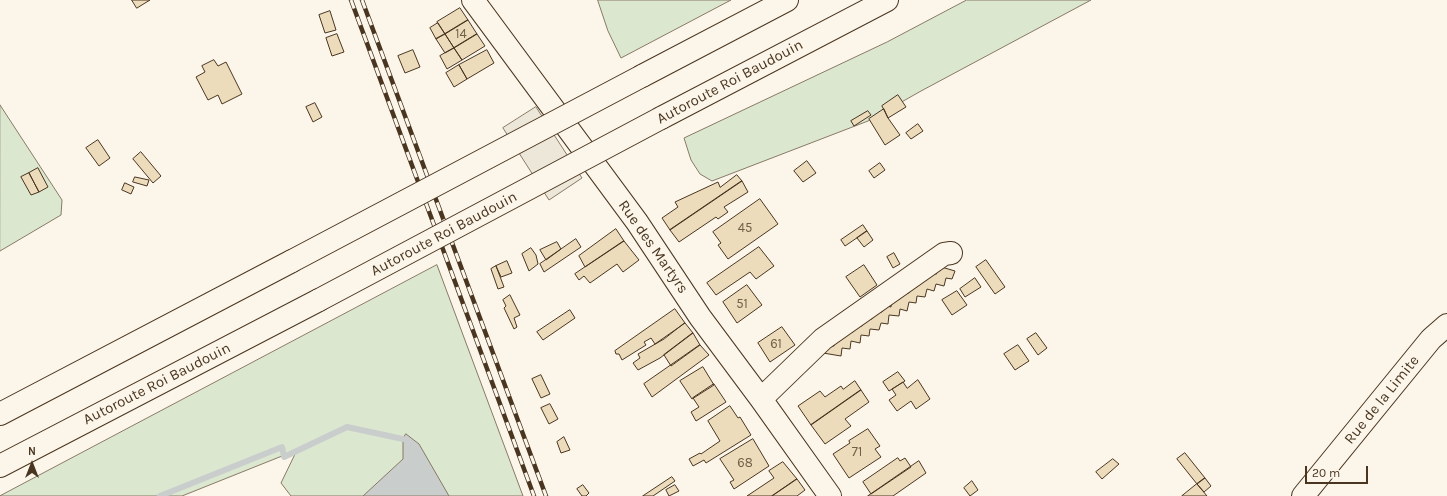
<!DOCTYPE html>
<html>
<head>
<meta charset="utf-8">
<style>
	body { margin:0 }
	#map { position:relative; width:1447px; height:496px; overflow:hidden; background:#fbf6e9; font-family:Karla,sans-serif }
	canvas { display:block }
	.north { position:absolute; left:12px; top:444px; width:40px; height:40px; -webkit-text-stroke:3px #fbf6e9; paint-order:stroke; rotate:0deg; font-size:11px; font-weight:700; line-height:16px; text-align:center; color:#4a3520 }
	.north::after { content:''; display:block; margin:auto; width:14px; height:18px; background:#4a3520; clip-path:polygon(50% 0,100% 100%,50% 72%,0 100%) }
	.scale { position:absolute; left:1305px; top:466px; width:63px; height:18px; box-sizing:border-box; border:2px solid #4a3520; border-top:0; padding-left:5px; font-size:12px; line-height:14px; white-space:nowrap; color:#4a3520; -webkit-text-stroke:3px #fbf6e9; paint-order:stroke }
</style>
</head>
<body>
<div id="map">
<canvas width="1447" height="496"></canvas>
<div class="north">N</div>
<div class="scale">20 m</div>
</div>
<script>
const ctx = document.querySelector('canvas').getContext('2d');
ctx.lineJoin = 'round';
function paint(path, color) { ctx.fillStyle = color; ctx.fill(path, 'evenodd'); }
function trace(path, color, width, dash) { ctx.strokeStyle = color; ctx.lineWidth = width; ctx.lineCap = dash ? 'butt' : 'round'; ctx.setLineDash(dash || []); ctx.stroke(path); }
function write(font, color, halo, rows, align = 'center') {
  ctx.font = font + ' Karla,sans-serif'; ctx.lineWidth = 3; ctx.setLineDash([]); ctx.textBaseline = 'middle'; ctx.strokeStyle = halo; ctx.fillStyle = color; for (const [text, x, y, turn = 0] of rows) {
    ctx.save(); ctx.translate(x, y); ctx.rotate((+turn || 0) * Math.PI / 180); ctx.textAlign = isNaN(turn) ? turn : align; if (halo) ctx.strokeText(text, 0, 0); ctx.fillText(text, 0, 0); ctx.restore();
  }
}
const green = new Path2D(`
	M598,0H731L621,58L608,31Z
	M967,0H1091L921,91L868,121L712,181L700,174L691,160L684,138L887,42Z
	M0,105L62,200L61,215L0,251Z
	M437,265L523,496H291L281,483L297,450L182,496H0Z`);
paint(green, '#dce7d0');
trace(green, '#887966', 1);
const parking = new Path2D(`
	M536,107L582,178L549,200L503,128Z`);
paint(parking, '#ede7d9');
trace(parking, '#887966', 1);
const water = new Path2D(`
	M406,434L419,444L449,496H363L403,459V439Z`);
paint(water, '#c9cecd');
trace(water, '#887966', 1);
trace(new Path2D(`
	M160,496L282,447L284,457L347,427L403,439`), '#c9cecd', 6);
const building = new Path2D(`
	M132,0H150L137,8Z
	M460,8L468,20L445,34L437,22Z
	M330,11L336,30L325,33L319,15Z
	M468,20L477,34L454,48L445,34Z
	M438,23L445,34L436,39L430,28Z
	M337,34L344,52L332,56L326,38Z
	M445,34L454,48L445,53L436,39Z
	M477,34L485,46L462,60L454,48Z
	M454,48L462,60L447,69L440,56Z
	M413,50L420,67L405,73L398,56Z
	M487,50L494,63L467,79L459,65Z
	M214,60L218,66L226,62L242,94L222,104L218,95L208,100L196,77L205,72L202,66Z
	M459,65L467,79L454,87L446,73Z
	M898,95L906,107L888,118L882,106Z
	M315,103L322,117L313,122L306,107Z
	M884,109L888,118L900,135L885,145L869,119Z
	M868,111L871,115L854,126L851,121Z
	M918,124L923,131L911,139L906,133Z
	M98,140L110,158L99,166L86,148Z
	M141,152L161,176L153,183L133,159Z
	M807,161L816,173L803,182L794,171Z
	M880,163L885,170L874,178L869,171Z
	M38,168L48,187L39,192L29,173Z
	M29,173L39,192L31,195L21,177Z
	M737,175L742,181L670,230L662,218L678,207L675,202L718,182L720,187Z
	M135,177L149,180L147,186L133,182Z
	M742,181L748,192L724,207L728,212L718,219L716,217L679,242L670,230Z
	M125,183L134,187L131,194L122,190Z
	M760,199L778,224L728,259L718,245L721,243L713,232Z
	M863,225L867,231L845,246L841,240Z
	M616,229L624,241L585,267L579,256Z
	M867,231L873,240L864,247L857,238Z
	M576,239L581,247L544,272L540,264Z
	M624,241L639,260L623,272L617,264L590,283L584,276L579,280L575,274Z
	M557,242L561,249L546,260L540,250Z
	M759,247L774,266L756,279L750,272L716,295L707,283Z
	M531,248L536,255L538,264L529,271L522,254Z
	M894,253L900,264L893,268L887,257Z
	M986,260L1005,287L995,294L976,267Z
	M507,261L512,273L501,277L496,266Z
	M864,265L877,285L860,297L846,277Z
	M496,266L504,287L498,289L491,269Z
	M938,266L955,271L952,279L946,278L944,286L936,284L934,291L927,289L925,297L917,296L916,303L909,302L907,311L900,309L899,316L889,315L888,324L881,323L879,330L870,329L869,336L861,335L860,343L851,341L850,349L842,348L841,356L823,353L825,345L834,346L835,338L843,339L845,331L853,332L854,325L862,326L864,318L872,319L873,311L882,312L884,305L891,307L892,298L900,299L901,292L909,293L910,285L917,287L920,279L927,280L929,272L936,274Z
	M975,278L981,287L965,297L960,289Z
	M747,285L762,305L737,323L723,302Z
	M957,291L967,305L952,315L942,300Z
	M510,295L520,315L514,318L517,327L514,329L504,308L506,306L503,300Z
	M675,309L685,323L655,344L651,338L644,342L646,345L622,360L619,354H616L615,351Z
	M570,310L575,318L543,340L537,332Z
	M685,323L693,333L660,358L638,370L633,363L640,358L638,354L664,339Z
	M782,327L795,345L770,362L758,343Z
	M693,333L700,345L671,366L664,355Z
	M1036,333L1047,348L1038,355L1027,339Z
	M700,345L709,355L652,397L644,384Z
	M1018,345L1029,361L1015,370L1004,354Z
	M703,367L714,385L692,399L680,381Z
	M898,372L905,381L889,391L883,382Z
	M541,375L550,394L541,398L532,379Z
	M918,380L930,399L916,409L911,401L897,411L889,400L896,395L892,389L903,382L907,388Z
	M855,381L861,390L811,425L798,406L820,391L825,397L841,386L843,389Z
	M714,384L726,402L696,421L691,412L699,407L693,398Z
	M861,390L869,402L845,419L851,426L825,444L811,425Z
	M550,404L558,419L549,424L541,408Z
	M730,406L738,418L740,417L751,435L706,463L704,460L693,466L689,459L700,453L701,454L720,441L708,421Z
	M868,429L880,446L875,449L881,457L849,478L833,454L850,443L849,441Z
	M564,437L570,450L561,453L557,442Z
	M753,439L769,466L734,489L730,482L734,480L720,459Z
	M1185,453L1205,478L1197,484L1177,459Z
	M898,458L900,461L905,458L911,467L871,494L863,482Z
	M1113,459L1119,464L1102,479L1096,472Z
	M919,461L926,473L893,496H868Z
	M783,462L797,479L772,496H747L774,478L769,471Z
	M672,477L675,481L653,496H643Z
	M1205,478L1211,486L1204,492L1197,484Z
	M797,479L805,490L797,496H772Z
	M972,481L978,490L970,496L964,488Z
	M1197,484L1207,496H1182Z
	M583,485L589,493L586,496H582L577,489Z
	M675,485L679,491L669,496L666,490Z`);
paint(building, '#ecdcbc');
trace(building, '#4a3520', 1);
const minor = new Path2D(`
	M473,0L637,222L700,317L761,399L830,496
	M761,399L823,339L944,254L951,253
	M1303,496L1431,339L1447,325`);
const highway = new Path2D(`
	M642,76L787,0
	M661,118L887,0
	M0,414L292,261
	M0,466L319,300`);
trace(minor, '#4a3520', 24);
trace(highway, '#4a3520', 24);
trace(minor, '#fbf6e9', 22);
trace(highway, '#fbf6e9', 22);
const rail = new Path2D(`
	M351,0L534,496
	M362,0L546,496`);
trace(rail, '#4a3520', 4.5);
trace(rail, '#fbf6e9', 3, [9]);
const highwayBridge = new Path2D(`
	M292,261L642,76
	M319,300L661,118`);
trace(highwayBridge, '#4a3520', 24, []);
trace(highwayBridge, '#fbf6e9', 22);
write('13px', '#725f47', null, [
	["14",461,34],
	["45",745,228],
	["51",742,304],
	["61",776,344],
	["71",857,452],
	["68",745,463]
]);
write('15px', '#4a3520', '#fbf6e9', [
	["Autoroute Roi Baudouin",730,82,-28],
	["Autoroute Roi Baudouin",444,234,-28],
	["Rue des Martyrs",653,247,55],
	["Autoroute Roi Baudouin",157,384,-27],
	["Rue de la Limite",1382,400,-51]
]);
</script>
</body>
</html>
